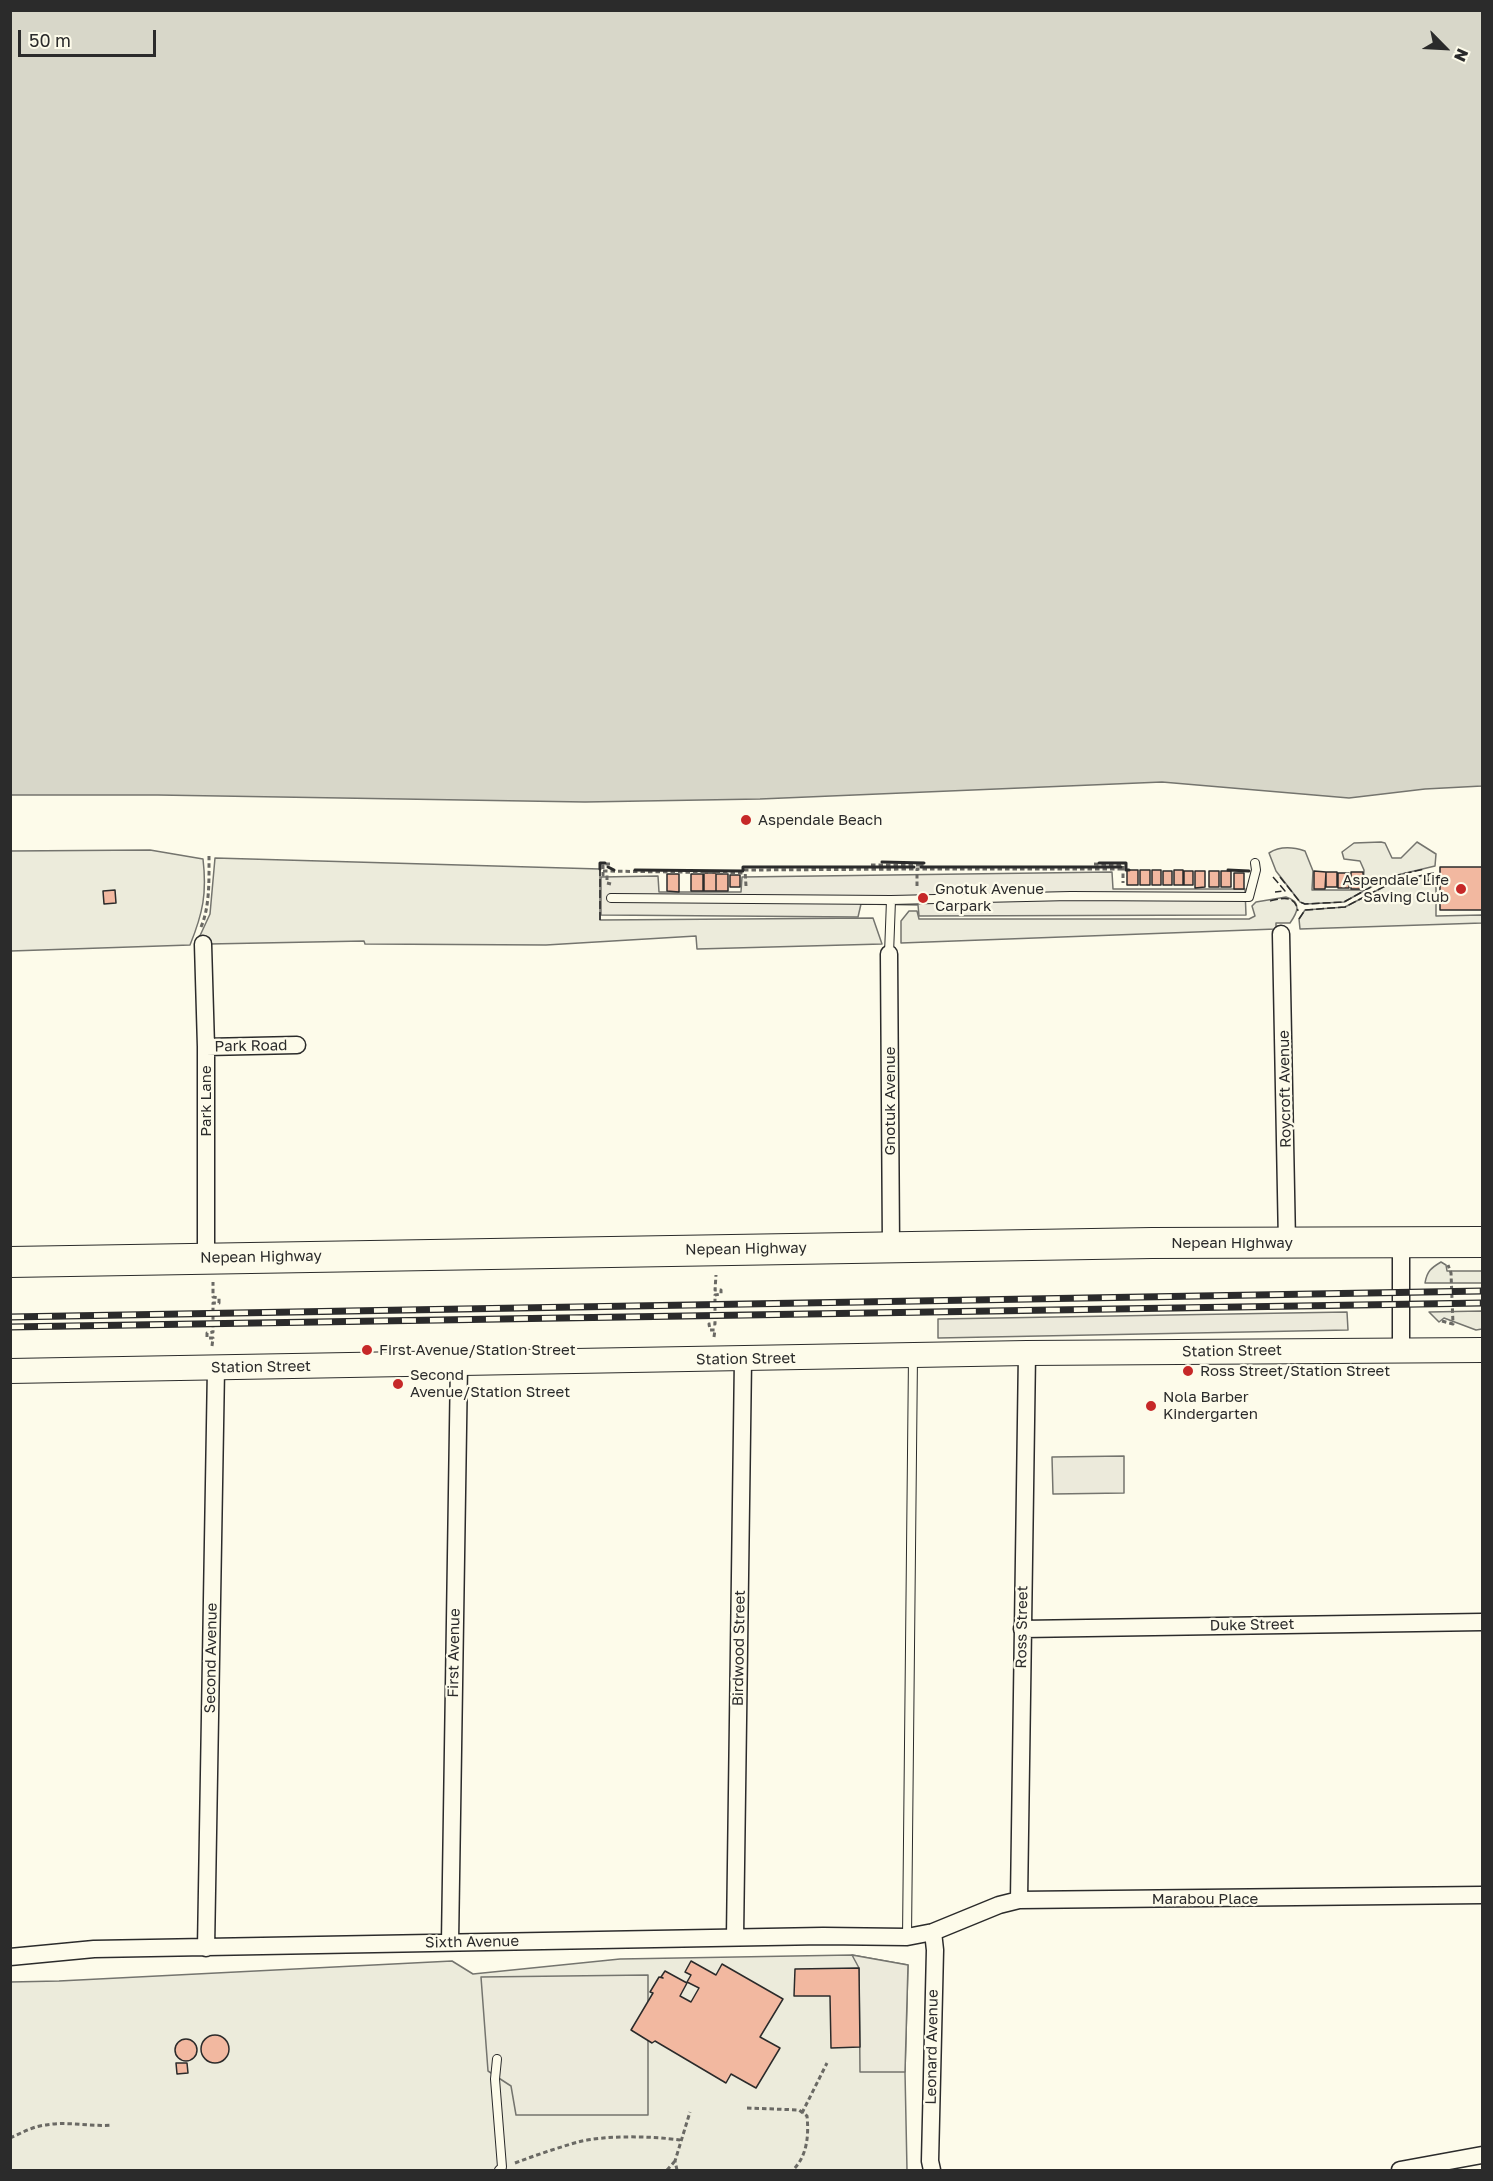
<!DOCTYPE html>
<html>
<head>
<meta charset="utf-8">
<style>
	body { margin:0 }
	#map { position:relative; width:1493px; height:2181px; overflow:hidden; background:#fdfbea; font-family:"Golos Text",sans-serif }
	canvas { display:block }
	.frame { position:absolute; inset:0; border:12px solid #2b2b2b; pointer-events:none }
	.north { position:absolute; left:1415px; top:18px; width:60px; height:60px; -webkit-text-stroke:4px #fdfbea; paint-order:stroke; rotate:114deg; font-size:16px; font-weight:700; line-height:24px; text-align:center; color:#2b2b2b }
	.north::after { content:''; display:block; margin:auto; width:21px; height:27px; background:#2b2b2b; clip-path:polygon(50% 0,100% 100%,50% 72%,0 100%) }
	.scale { position:absolute; left:18px; top:30px; width:138px; height:27px; box-sizing:border-box; border:3px solid #2b2b2b; border-top:0; padding-left:8px; font-size:18px; line-height:21px; white-space:nowrap; color:#2b2b2b; -webkit-text-stroke:4px #fdfbea; paint-order:stroke }
</style>
</head>
<body>
<div id="map">
<canvas width="1493" height="2181"></canvas>
<div class="frame"></div>
<div class="north">N</div>
<div class="scale">50 m</div>
</div>
<script>
const ctx = document.querySelector('canvas').getContext('2d');
ctx.lineJoin = 'round';
function paint(path, color) { ctx.fillStyle = color; ctx.fill(path, 'evenodd'); }
function trace(path, color, width, dash) { ctx.strokeStyle = color; ctx.lineWidth = width; ctx.lineCap = dash ? 'butt' : 'round'; ctx.setLineDash(dash || []); ctx.stroke(path); }
function write(font, color, halo, rows, align = 'center') {
  ctx.font = font + ' "Golos Text",sans-serif'; ctx.lineWidth = 4.5; ctx.setLineDash([]); ctx.textBaseline = 'middle'; ctx.strokeStyle = halo; ctx.fillStyle = color; for (const [text, x, y, turn = 0] of rows) {
    ctx.save(); ctx.translate(x, y); ctx.rotate((+turn || 0) * Math.PI / 180); ctx.textAlign = isNaN(turn) ? turn : align; if (halo) ctx.strokeText(text, 0, 0); ctx.fillText(text, 0, 0); ctx.restore();
  }
}
const green = new Path2D(`
	M1381,842L1385,843L1392,858H1401L1417,842L1436,854L1435,866L1389,877L1344,902L1305,904L1300,902L1276,871L1269,853C1280,846 1293,847 1305,851L1313,871L1312,890H1363L1364,870L1360,861L1344,859L1342,852L1354,843Z
	M150,850L203,859C207,893 203,913 190,945L11,951L10,851Z
	M215,858L600,869V920L873,918L882,944L697,949L696,936L546,945L365,944L364,941L209,944L198,940L210,914Z
	M1428,874V883H1436V916L1482,915V923L1300,929L1299,919L1305,910L1345,907L1393,882Z
	M1286,897C1303,902 1297,913 1290,923H1276V929L901,943V921L909,911H917L919,919H1249L1255,916L1252,906L1256,902Z
	M1441,1262L1446,1265L1447,1271H1482V1283H1425C1427,1271 1431,1268 1441,1262Z
	M1482,1311V1329L1476,1330L1444,1318L1439,1322L1429,1312Z
	M852,1955L908,1965L905,2072L907,2170H11L10,1982L59,1981L452,1961L473,1974L620,1959Z`);
paint(green, '#ecebdb');
trace(green, '#74746e', 1.5);
const parking = new Path2D(`
	M1112,872L1113,889H1245L1246,915L919,916L918,905L861,904L858,917L601,915V877L658,876L659,892H741L742,877Z
	M1347,1312L1348,1330L938,1338V1319Z
	M1124,1456V1493L1053,1494L1052,1457Z
	M852,1955L908,1965L905,2072H860L859,1968Z
	M648,1975V2115H516L511,2086L488,2071L481,1977Z`);
paint(parking, '#eceadb');
trace(parking, '#74746e', 1.5);
const water = new Path2D(`
	M10,11H1482V786L1425,789L1349,798L1162,782L760,799L585,802L158,795H11Z`);
paint(water, '#d8d7c9');
trace(water, '#74746e', 1.5);
const building = new Path2D(`
	M1440,867H1482V910H1440Z
	M1127,870H1138V885H1127Z
	M1140,870H1150V885H1140Z
	M1152,870H1161V885H1152Z
	M1174,870H1183V885H1174Z
	M1163,871H1172V885H1163Z
	M1184,871H1193V885H1184Z
	M1195,871H1205V887L1195,888Z
	M1209,871H1219V887H1209Z
	M1221,871H1231V887H1221Z
	M1314,871L1326,872L1325,889H1314Z
	M1326,872H1337V887H1326Z
	M1351,872H1363V889H1351Z
	M704,873H716V891H704Z
	M1234,873H1244V889H1234Z
	M1338,873H1349V888H1338Z
	M667,874H679V892L667,891Z
	M691,874H703V891H691Z
	M716,874H728V891H716Z
	M730,875H740V887H730Z
	M115,890L116,903L104,904L103,891Z
	M691,1961L716,1975L722,1964L783,1999L760,2037L780,2048L756,2088L731,2074L726,2083L655,2041L652,2043L631,2030L653,1993L650,1992L659,1977L663,1978L661,1977L665,1971L687,1983L680,1996L691,2002L699,1988L687,1982L691,1975L685,1972Z
	M859,1968L860,2047L831,2048L830,1996H794L795,1969Z
	M201 2049a14 14 0 1 1 28 0a14 14 0 1 1-28 0Z
	M175 2050a11 11 0 1 1 22 0a11 11 0 1 1-22 0Z
	M176,2063H187L188,2073L177,2074Z`);
paint(building, '#f2b8a0');
trace(building, '#2b2b2b', 1.5);
const lane = new Path2D(`
	M611,898L891,900L1071,896L1249,897L1256,870L1255,863
	M889,954L891,900
	M907,1937L913,1356
	M497,2059L495,2079L502,2167L499,2170`);
const street = new Path2D(`
	M1281,934L1287,1243
	M203,944L206,1047V1258
	M889,954L891,1247
	M206,1047L297,1045
	M1401,1242V1350
	M1022,1629L1482,1622
	M1019,1900L1027,1353
	M735,1937L743,1359
	M450,1942L459,1364
	M206,1948L216,1368
	M10,1957L94,1949L823,1936L907,1937L933,1932L999,1905L1019,1900L1482,1895
	M932,2170L930,2161L935,1950L933,1932
	M1400,2170L1482,2155`);
const secondary = new Path2D(`
	M10,1371L1027,1353L1482,1350`);
const highway = new Path2D(`
	M10,1262L1152,1243L1482,1242`);
trace(lane, '#2b2b2b', 10);
trace(street, '#2b2b2b', 19);
trace(secondary, '#2b2b2b', 26);
trace(highway, '#2b2b2b', 32);
trace(new Path2D(`
	M610,864H603V875H607V883L611,884
	M1094,864L1123,865V883
	M871,865H919V869
	M919,865H926
	M603,871L745,873
	M746,886L745,870L917,869
	M917,886V869H1123
	M201,927C210,907 209,878 209,855
	M1442,1321L1453,1324L1451,1273L1448,1265
	M714,1337L715,1330H710L709,1324H715V1295L721,1294V1290H715L716,1275
	M212,1346L213,1338H207V1333L213,1332V1303H219V1298L213,1297V1282
	M747,2108L799,2110L807,2116C809,2136 807,2156 793,2170
	M802,2113L827,2063
	M10,2138C22,2133 33,2126 46,2125C67,2121 90,2127 112,2125
	M515,2163C536,2155 557,2148 578,2142C605,2135 652,2136 680,2140
	M667,2170L675,2161
	M677,2170L675,2161L690,2112`), '#6a6964', 3, [4.5, 3]);
trace(lane, '#fdfbea', 8);
trace(street, '#fdfbea', 16);
trace(secondary, '#fdfbea', 24);
trace(highway, '#fdfbea', 30);
const rail = new Path2D(`
	M10,1317L1482,1291
	M10,1327L1482,1303`);
trace(rail, '#2b2b2b', 7);
trace(rail, '#fdfbea', 4.5, [14]);
trace(new Path2D(`
	M1434,873L1428,874V883H1436
	M1273,877L1285,891L1275,892
	M1280,877L1300,902L1305,904L1344,902L1389,877L1425,869
	M1270,901C1283,898 1295,895 1298,911
	M1299,919L1305,910L1345,907L1393,882L1428,874
	M600,920V869`), '#2b2b2b', 1.5, [8, 3]);
trace(new Path2D(`
	M882,862L924,863
	M1099,863H1126V870H1129
	M608,867L614,870
	M921,867H1121
	M600,869V863H605
	M635,870L743,871V867H914
	M1228,870L1249,871`), '#2b2b2b', 3);
for (const [x, y, r, color] of [
	[746,820,6,"#c62828"],
	[1461,889,6,"#c62828"],
	[923,898,6,"#c62828"],
	[367,1350,6,"#c62828"],
	[1188,1371,6,"#c62828"],
	[398,1384,6,"#c62828"],
	[1151,1406,6,"#c62828"]
]) { const dot = new Path2D(); dot.arc(x, y, r, 0, 2 * Math.PI); ctx.fillStyle = color; ctx.fill(dot); trace(dot, '#fdfbea', 2); }
write('15px', '#2b2b2b', '#fdfbea', [
	["Aspendale Beach",758,820],
	["Aspendale Life",1449,880,"right"],
	["Saving Club",1449,897,"right"],
	["Gnotuk Avenue",935,889],
	["Carpark",935,906],
	["First Avenue/Station Street",379,1350],
	["Ross Street/Station Street",1200,1371],
	["Second",410,1375],
	["Avenue/Station Street",410,1392],
	["Nola Barber",1163,1397],
	["Kindergarten",1163,1414]
], 'left');
write('15px', '#2b2b2b', '#fdfbea', [
	["Park Road",251,1046,-1],
	["Roycroft Avenue",1285,1089,-91],
	["Park Lane",206,1101,-90],
	["Gnotuk Avenue",890,1101,-90],
	["Nepean Highway",1232,1243],
	["Nepean Highway",746,1249,-1],
	["Nepean Highway",261,1257,-1],
	["Station Street",1232,1351,-1],
	["Station Street",746,1359,-1],
	["Station Street",261,1367,-1],
	["Duke Street",1252,1625,-1],
	["Ross Street",1022,1627,-89],
	["Birdwood Street",739,1648,-89],
	["First Avenue",454,1653,-89],
	["Second Avenue",211,1658,-89],
	["Marabou Place",1205,1899],
	["Sixth Avenue",472,1942,-1],
	["Leonard Avenue",932,2047,-89]
]);
</script>
</body>
</html>
